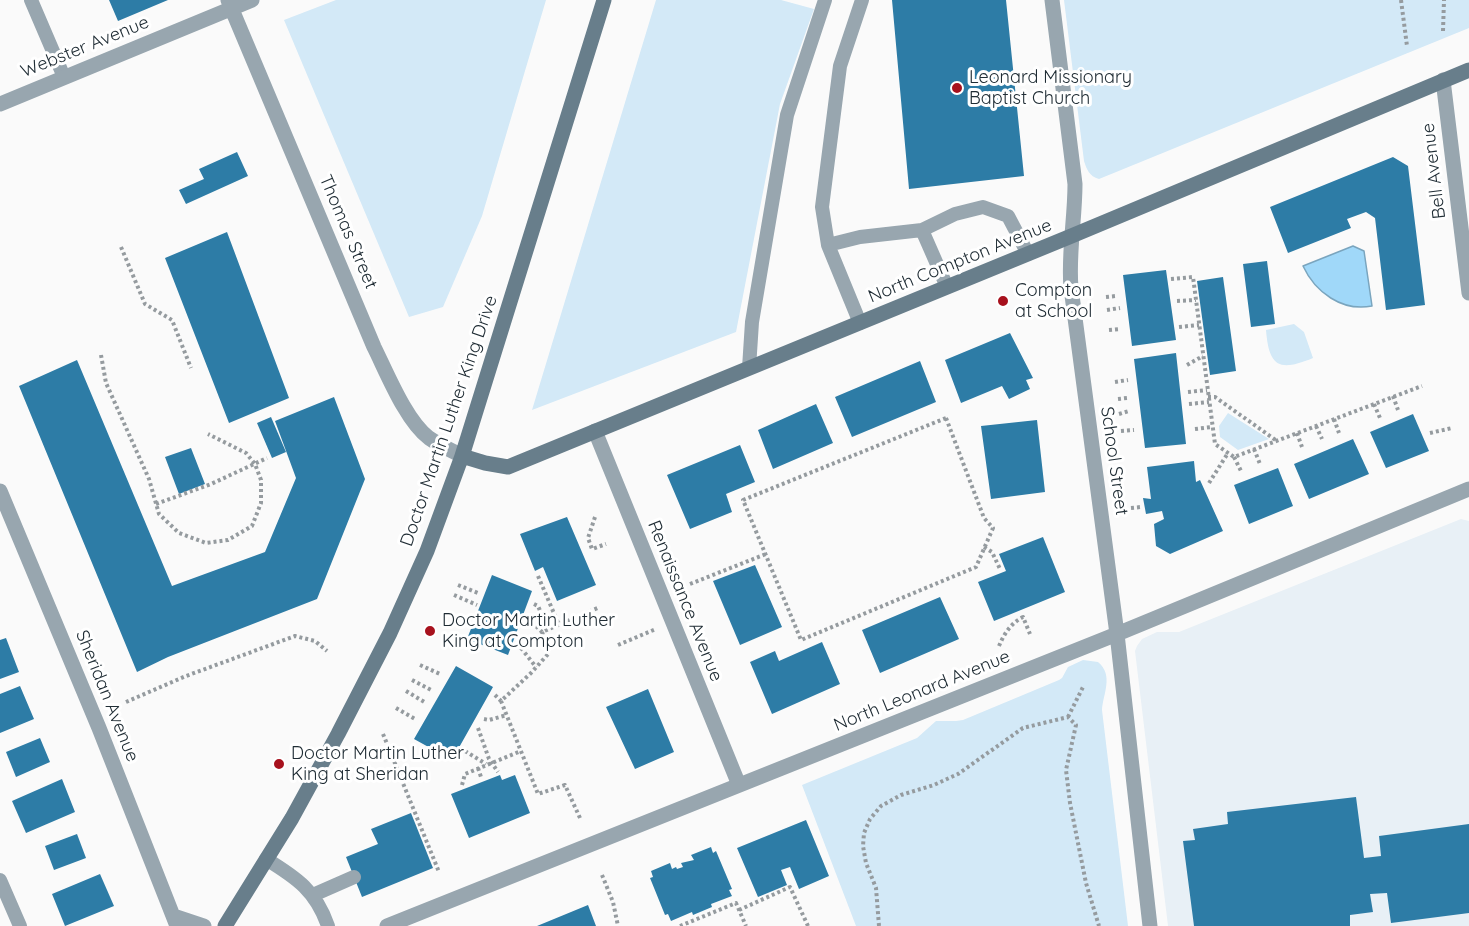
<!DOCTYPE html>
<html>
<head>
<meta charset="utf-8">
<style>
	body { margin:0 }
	canvas { display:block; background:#fafafa }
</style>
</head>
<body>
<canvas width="1469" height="926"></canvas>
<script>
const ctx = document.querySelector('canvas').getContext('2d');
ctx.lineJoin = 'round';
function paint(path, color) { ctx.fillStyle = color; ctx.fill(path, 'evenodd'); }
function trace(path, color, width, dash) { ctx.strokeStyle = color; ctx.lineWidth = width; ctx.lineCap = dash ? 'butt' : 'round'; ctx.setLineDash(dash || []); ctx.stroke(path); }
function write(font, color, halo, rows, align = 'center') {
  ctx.font = font + ' Quicksand,sans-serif'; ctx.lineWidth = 6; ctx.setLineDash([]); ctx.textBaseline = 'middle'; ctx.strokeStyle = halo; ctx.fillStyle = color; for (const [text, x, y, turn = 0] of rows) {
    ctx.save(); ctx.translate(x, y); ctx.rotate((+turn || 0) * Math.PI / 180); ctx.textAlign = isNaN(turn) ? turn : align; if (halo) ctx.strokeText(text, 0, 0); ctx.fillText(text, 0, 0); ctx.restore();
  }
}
paint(new Path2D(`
	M1461,519L1469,521V926H1168L1135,651L1137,646L1142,639L1157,632H1179Z`), '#e8f0f6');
paint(new Path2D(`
	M336,0H546L482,216L443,307L409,317L284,20Z
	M656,0H781L814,9L780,104L736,332L532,410Z
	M1064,0H1469V28L1099,179C1089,176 1087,170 1084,161Z
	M1294,324L1304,332L1313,358C1279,372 1269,367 1266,330Z
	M1228,413L1269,439L1238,450L1220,437L1219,426Z
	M1083,660L1098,662C1114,675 1103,694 1102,710L1128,926H856L802,785L917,738L936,721H956L963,720L1059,680L1062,678L1068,667Z`), '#d3e9f7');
const water = new Path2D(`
	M1353,246L1364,251L1372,306C1342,312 1315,292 1303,266Z`);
paint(water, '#a0d8f9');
trace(water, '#7aa5be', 1.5);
paint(new Path2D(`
	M109,0H168L118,21Z
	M892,0H1006L1024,176L909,189Z
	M237,152L248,176L186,204L179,190L204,179L199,169Z
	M1393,157L1408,166L1425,305L1386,310L1375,218L1366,212L1347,219L1351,228L1288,253L1270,207Z
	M227,232L289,398L229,423L165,258Z
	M1267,261L1275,324L1251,327L1243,264Z
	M1166,270L1176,340L1132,346L1123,275Z
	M1223,277L1236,371L1210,375L1197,281Z
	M1010,333L1033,378L1026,380L1030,389L1009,399L1002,386L961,403L945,360Z
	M1176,353L1186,444L1145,448L1134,359Z
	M77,360L172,586L265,552L296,478L275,421L334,397L365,479L317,599L168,657L137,672L19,386Z
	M920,361L936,402L852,437L835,397Z
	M816,404L833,443L773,469L758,430Z
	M1413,414L1429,451L1386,468L1370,432Z
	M271,417L286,452L272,458L257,423Z
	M1037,420L1045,492L991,499L981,426Z
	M1353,439L1369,474L1309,499L1294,464Z
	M740,445L755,482L726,494L732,512L690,529L667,475Z
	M191,448L205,484L179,494L165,457Z
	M1194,461L1196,482L1200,480L1223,531L1170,554L1156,546L1154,524L1164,519L1162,511L1146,514L1143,498L1151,499L1147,467Z
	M1278,468L1293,506L1249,524L1234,485Z
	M567,517L596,585L557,601L543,567L535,571L520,534Z
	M1043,537L1065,592L994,621L978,582L1006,571L999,554Z
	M755,565L782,627L740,645L713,581Z
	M492,575L532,591L508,655L467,639Z
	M940,597L959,639L880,673L862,630Z
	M6,638L19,672L0,679V640Z
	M822,642L840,684L772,714L750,662L775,651L779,661Z
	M456,666L493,687L452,760L414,739Z
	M20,686L34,719L0,733V694Z
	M648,689L674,752L635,769L606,707Z
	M40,738L50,762L16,777L6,752Z
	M500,775L502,780L515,775L530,813L469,838L451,794Z
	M62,779L75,812L26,833L12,801Z
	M1356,797L1364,858L1381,856L1379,836L1469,824V913L1391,923L1387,893L1370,894L1373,912L1350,915V926H1194L1183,841L1195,840L1193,829L1228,824L1227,812Z
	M411,813L433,868L362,897L346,857L378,844L371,829Z
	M806,820L829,876L799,889L790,867L781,870L787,885L758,897L737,848Z
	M77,834L86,858L54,870L45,846Z
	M711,847L713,853L716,851L732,889L729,890L732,896L711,904L712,907L693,915L692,912L671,921L668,914L665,915L650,878L653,877L651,871L670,863L672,869L676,867L677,869L683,867L681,863L694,860L691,855Z
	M100,874L114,906L65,926L52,894Z
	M588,905L596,926H537Z`), '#2d7ca6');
trace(new Path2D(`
	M1401,0L1407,46
	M1443,31L1444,0
	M121,247L145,304L172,320L191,368
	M1171,279L1193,277L1215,444L1234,457L1422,386
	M1106,297L1116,296
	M1177,301L1196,300
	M1107,310L1120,308
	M1179,327L1199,325
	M1109,330L1120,329
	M101,355L106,383L149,479L159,514L179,533L206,543L228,540L252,526L261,503V480L255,464L246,453L208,434
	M1187,365L1203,356
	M1115,382L1128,380
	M1188,392L1207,390
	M1393,396L1398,410
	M1208,397H1215L1277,441
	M1118,399L1127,398
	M1189,404L1209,402
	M1374,404L1380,418
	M1119,414L1129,411
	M946,418L984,518L993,528L976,567L801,640L743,500Z
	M1334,419L1339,433
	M1316,426L1322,439
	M1195,429L1212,427
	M1121,431L1134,430
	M1297,433L1302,447
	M1430,433L1452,428
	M1254,449L1260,464
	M1234,457L1241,471
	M1209,483L1228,453
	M156,504L211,484L267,458
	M1131,508L1141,507
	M595,517L588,538L592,549L606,544
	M984,547L992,552L1000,569
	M538,576L559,625
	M690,584L766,554
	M458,585L478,593
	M454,595L477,605
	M534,604L538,606L548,629
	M446,614L468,623
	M530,625L537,627L542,632
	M618,645L656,629
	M999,646C1004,634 1011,623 1023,617L1030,634
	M521,648L536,667
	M420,665L440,674
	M412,680L433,691
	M406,691L426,703
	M495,695L501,701
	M126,702L186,676L295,636L315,641L327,651
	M396,708L415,719
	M1068,717L1084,685
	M484,719L489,720L507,715
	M478,728L489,759L498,772
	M383,734L439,872
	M465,751L486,764
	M478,768L481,777
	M462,785L465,774L521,751
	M580,818L565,785L538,794L501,701L531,673L549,653L542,632L600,607
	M602,875L613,902L618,926
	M739,910L790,887L808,926
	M680,926L736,903L746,926
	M879,926L876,888L866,863L863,846L864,833L870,819L881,806L901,795L934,785L958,774L1023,728L1068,717L1076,725L1066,770L1070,803L1086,883L1099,926`), '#959b9f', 4, [3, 3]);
trace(new Path2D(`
	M31,0L64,77
	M922,230L955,214L983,207L1008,216L1028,254
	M828,245L822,207L840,66L862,0
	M860,323L828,245L860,237L922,230L947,287
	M749,368L752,322L787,115L825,0
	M266,859C297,878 316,891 328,926
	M0,880L20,926
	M313,895L354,877`), '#98a6af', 14);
trace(new Path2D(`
	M228,0L374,347C387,373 406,421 429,438C439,445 451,450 462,456
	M1052,0L1075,184C1075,219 1068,254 1071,288L1117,634L1150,926
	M1443,80L1469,293
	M0,104L252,0
	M595,431L739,785
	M0,491L99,728L177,926
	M174,916L204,926
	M387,926L1117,634L1469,489`), '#98a6af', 15);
trace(new Path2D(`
	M462,456L485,463L508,467L1069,237L1469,70
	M225,926L292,818L338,734L390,633L427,551L462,456L604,0`), '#687e8b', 15);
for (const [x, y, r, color] of [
	[957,88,6,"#a7111d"],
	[1003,301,6,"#a7111d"],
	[430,631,6,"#a7111d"],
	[279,764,6,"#a7111d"]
]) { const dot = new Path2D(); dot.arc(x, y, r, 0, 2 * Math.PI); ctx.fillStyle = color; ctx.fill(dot); trace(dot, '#fff', 2); }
write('18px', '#202d35', '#fff', [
	["Webster Avenue",85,47,-22],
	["Bell Avenue",1434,171,-97],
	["Thomas Street",348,232,67],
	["North Compton Avenue",960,261,-22],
	["Doctor Martin Luther King Drive",449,421,-71],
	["School Street",1114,461,82],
	["Renaissance Avenue",685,601,68],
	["North Leonard Avenue",922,691,-22],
	["Sheridan Avenue",107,696,68]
]);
write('18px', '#202d35', '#fff', [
	["Leonard Missionary",969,78],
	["Baptist Church",969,99],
	["Compton",1015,291],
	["at School",1015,312],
	["Doctor Martin Luther",442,621],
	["King at Compton",442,642],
	["Doctor Martin Luther",291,754],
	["King at Sheridan",291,775]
], 'left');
</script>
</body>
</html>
